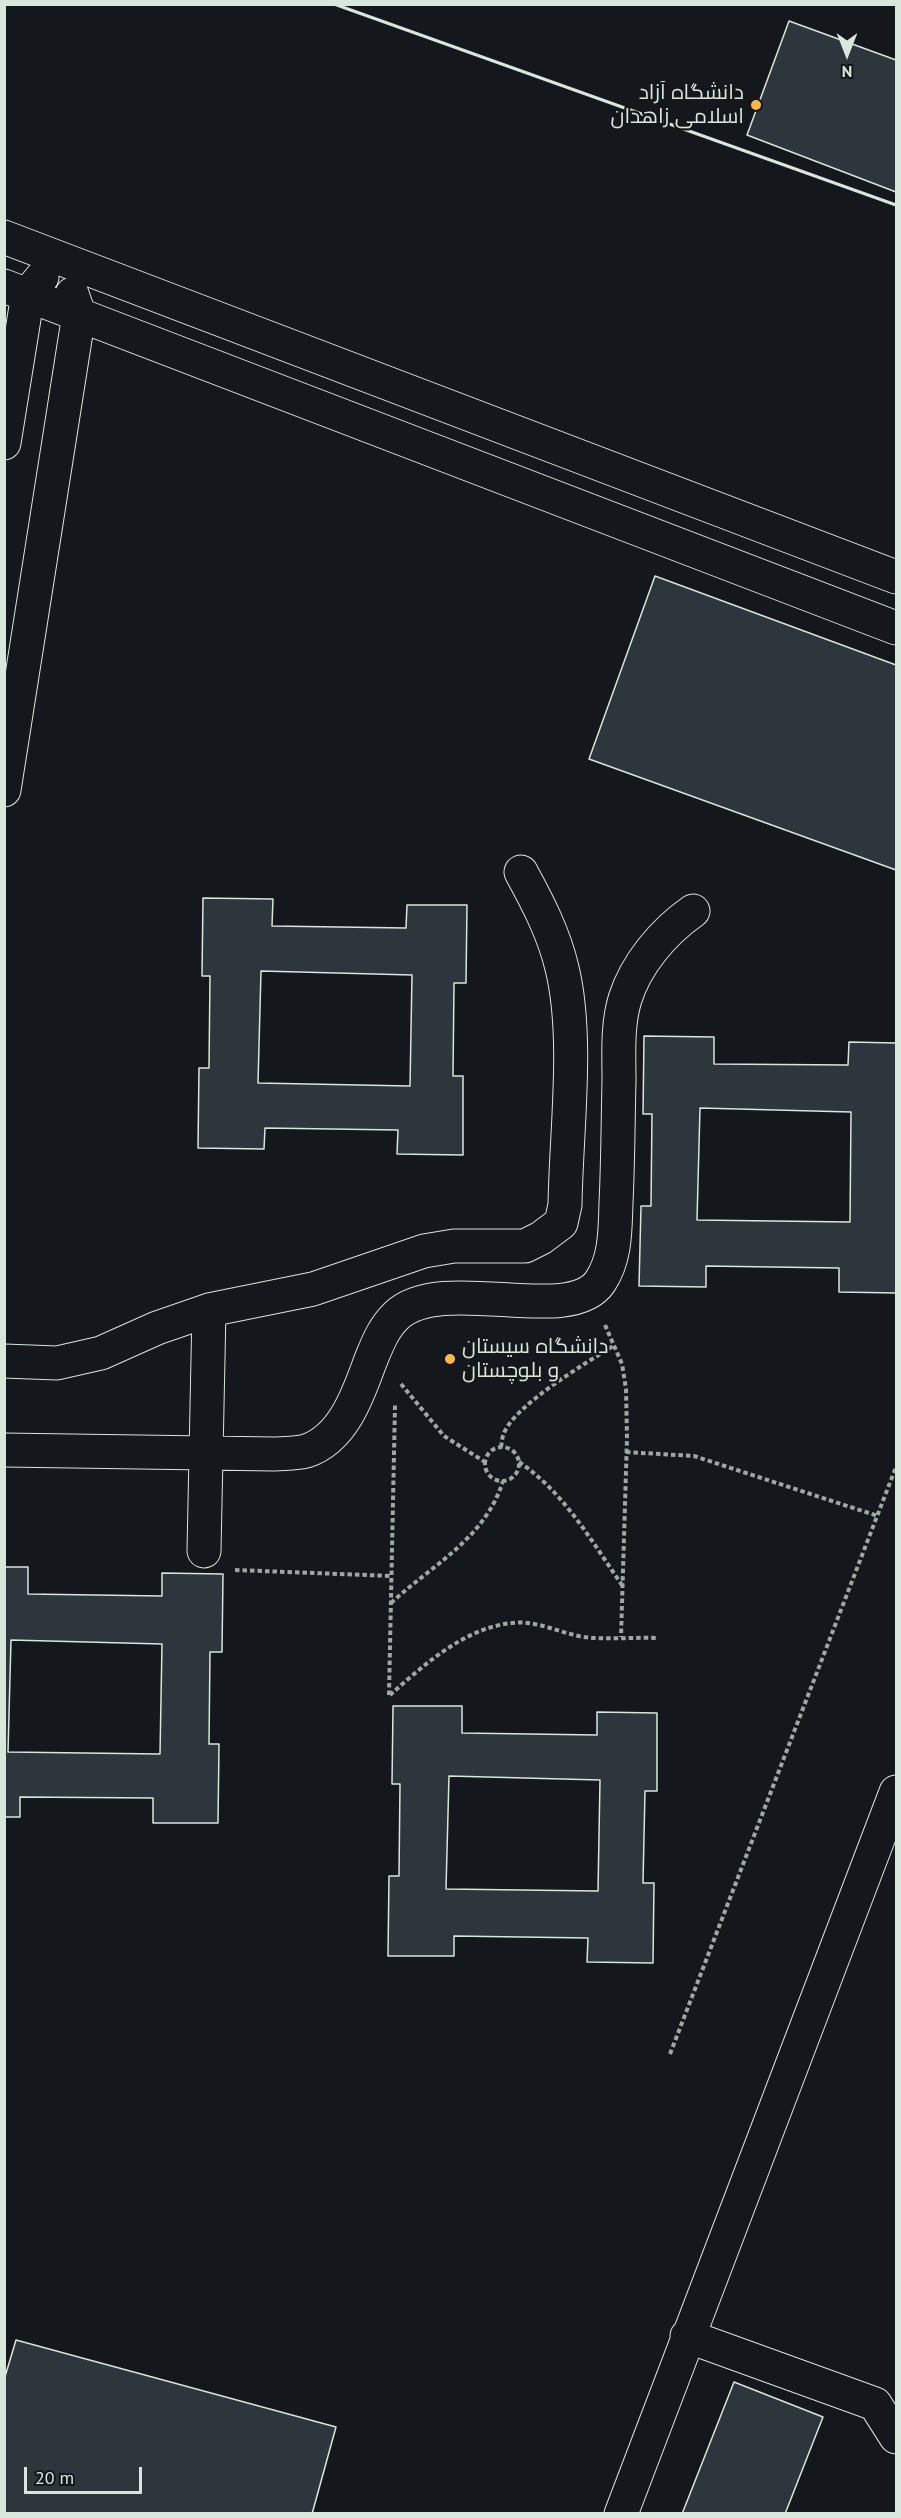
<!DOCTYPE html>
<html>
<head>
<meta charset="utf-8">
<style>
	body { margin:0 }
	#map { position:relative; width:901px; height:2518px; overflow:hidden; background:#14181c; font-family:"PT Sans",sans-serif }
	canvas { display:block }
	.frame { position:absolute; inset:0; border:6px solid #d8e6dc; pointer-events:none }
	.north { position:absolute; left:817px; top:24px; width:60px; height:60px; -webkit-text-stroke:4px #14181c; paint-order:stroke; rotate:180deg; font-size:16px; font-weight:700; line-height:24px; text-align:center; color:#d8e6dc }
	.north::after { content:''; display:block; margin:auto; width:21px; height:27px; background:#d8e6dc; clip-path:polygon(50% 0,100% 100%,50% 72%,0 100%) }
	.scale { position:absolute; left:24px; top:2467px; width:118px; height:27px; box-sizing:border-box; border:3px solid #d8e6dc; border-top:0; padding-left:8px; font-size:18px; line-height:21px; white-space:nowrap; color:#d8e6dc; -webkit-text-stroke:4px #14181c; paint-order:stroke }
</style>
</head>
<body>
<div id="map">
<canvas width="901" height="2518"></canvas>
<div class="frame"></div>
<div class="north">N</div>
<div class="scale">20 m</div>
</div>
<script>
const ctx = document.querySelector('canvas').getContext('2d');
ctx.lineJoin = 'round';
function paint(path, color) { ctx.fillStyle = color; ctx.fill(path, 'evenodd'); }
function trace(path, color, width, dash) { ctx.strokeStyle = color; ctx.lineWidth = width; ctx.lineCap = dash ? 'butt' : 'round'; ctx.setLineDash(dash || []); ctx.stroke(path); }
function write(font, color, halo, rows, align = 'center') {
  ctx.font = font + ' "PT Sans",Cairo,sans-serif'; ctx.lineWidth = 4.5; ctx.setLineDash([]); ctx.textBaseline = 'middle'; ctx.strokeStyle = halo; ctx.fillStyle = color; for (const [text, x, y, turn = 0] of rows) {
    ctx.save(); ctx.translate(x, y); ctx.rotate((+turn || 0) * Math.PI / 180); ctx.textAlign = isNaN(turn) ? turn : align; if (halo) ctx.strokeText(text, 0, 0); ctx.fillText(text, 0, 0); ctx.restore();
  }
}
const building = new Path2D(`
	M789,21L896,60V192L747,135Z
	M655,576L896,665V870L589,759Z
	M203,898L273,899L272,926L406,928L407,905H467L466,983H454L453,1076H463V1155L397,1154L398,1130L265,1128L264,1149L198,1148L199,1068H209L210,976H202ZM261,971L412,975L410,1086L258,1083Z
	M644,1036L714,1037V1064L848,1065L849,1042L896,1043V1293L839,1292V1268L706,1266V1287L639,1286L641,1206H651L652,1114H643ZM700,1108L851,1112L850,1222L697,1220Z
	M4,1567H28V1594L162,1596V1573L223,1574L222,1652H210L209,1744H219L218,1823H153V1798L20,1797V1817H4ZM11,1640L162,1644L160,1754L8,1752Z
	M393,1706H462V1733L597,1735V1712L657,1713V1791H645L643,1883H654L653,1963L587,1962L588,1938L454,1936V1956H388L389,1876H399L400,1784H392ZM449,1776L600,1780L598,1891L446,1889Z
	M16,2340L336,2427L312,2514H4V2380Z
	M734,2382L823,2417L785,2514H682Z`);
paint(building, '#2c363c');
trace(building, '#d8e6dc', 1.5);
const minor = new Path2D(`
	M4,237L896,577
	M4,286L896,628
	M4,443L28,294L42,277
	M4,790L79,314L72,294
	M4,1361L57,1363L101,1353L157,1328L209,1310L313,1289L424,1251L454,1246H525L541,1238L561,1223L565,1205C566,1132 579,1038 562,968C554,934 538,903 521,872
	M4,1450L274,1454C284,1453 296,1454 306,1451C343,1439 358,1395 370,1362C377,1345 383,1328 397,1315C443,1273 569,1327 600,1282C616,1258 615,1230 616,1203C618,1162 618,1121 619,1081C619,1054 617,1025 625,999C636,964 663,932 693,911
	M204,1551L209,1310
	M687,2336L875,2404L896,2437
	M621,2514L896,1792`);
trace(minor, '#d8e6dc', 35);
trace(new Path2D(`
	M605,1325L622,1364L626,1389L627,1438L621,1637
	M401,1384L444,1436L485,1462
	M485 1464a17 17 0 1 1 34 0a17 17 0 1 1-34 0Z
	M501,1447C502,1442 502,1437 504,1433C515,1405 586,1363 613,1346
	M626,1452L694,1456L878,1516
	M519,1462C564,1492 592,1542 622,1585
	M235,1570L392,1576
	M391,1603C432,1565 485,1539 503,1481
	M389,1695L395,1405
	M390,1695C424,1665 464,1628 512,1623C537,1620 559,1633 584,1637C608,1640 634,1637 658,1638
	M670,2054L896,1467`), '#9da8a2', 4, [4.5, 3]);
trace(minor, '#14181c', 33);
trace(new Path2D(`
	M334,4L896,205`), '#d8e6dc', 3);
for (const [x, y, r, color] of [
	[756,105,6,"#ffb74d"],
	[450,1359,6,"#ffb74d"]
]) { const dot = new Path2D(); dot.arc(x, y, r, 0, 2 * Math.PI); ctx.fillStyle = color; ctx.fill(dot); trace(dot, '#14181c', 2); }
write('21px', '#d8e6dc', '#14181c', [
	["دانشگاه آزاد",744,93],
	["اسلامی زاهدان",744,117],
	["دانشگاه سیستان",462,1347,"left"],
	["و بلوچستان",462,1371,"left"]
], 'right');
</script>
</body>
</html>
